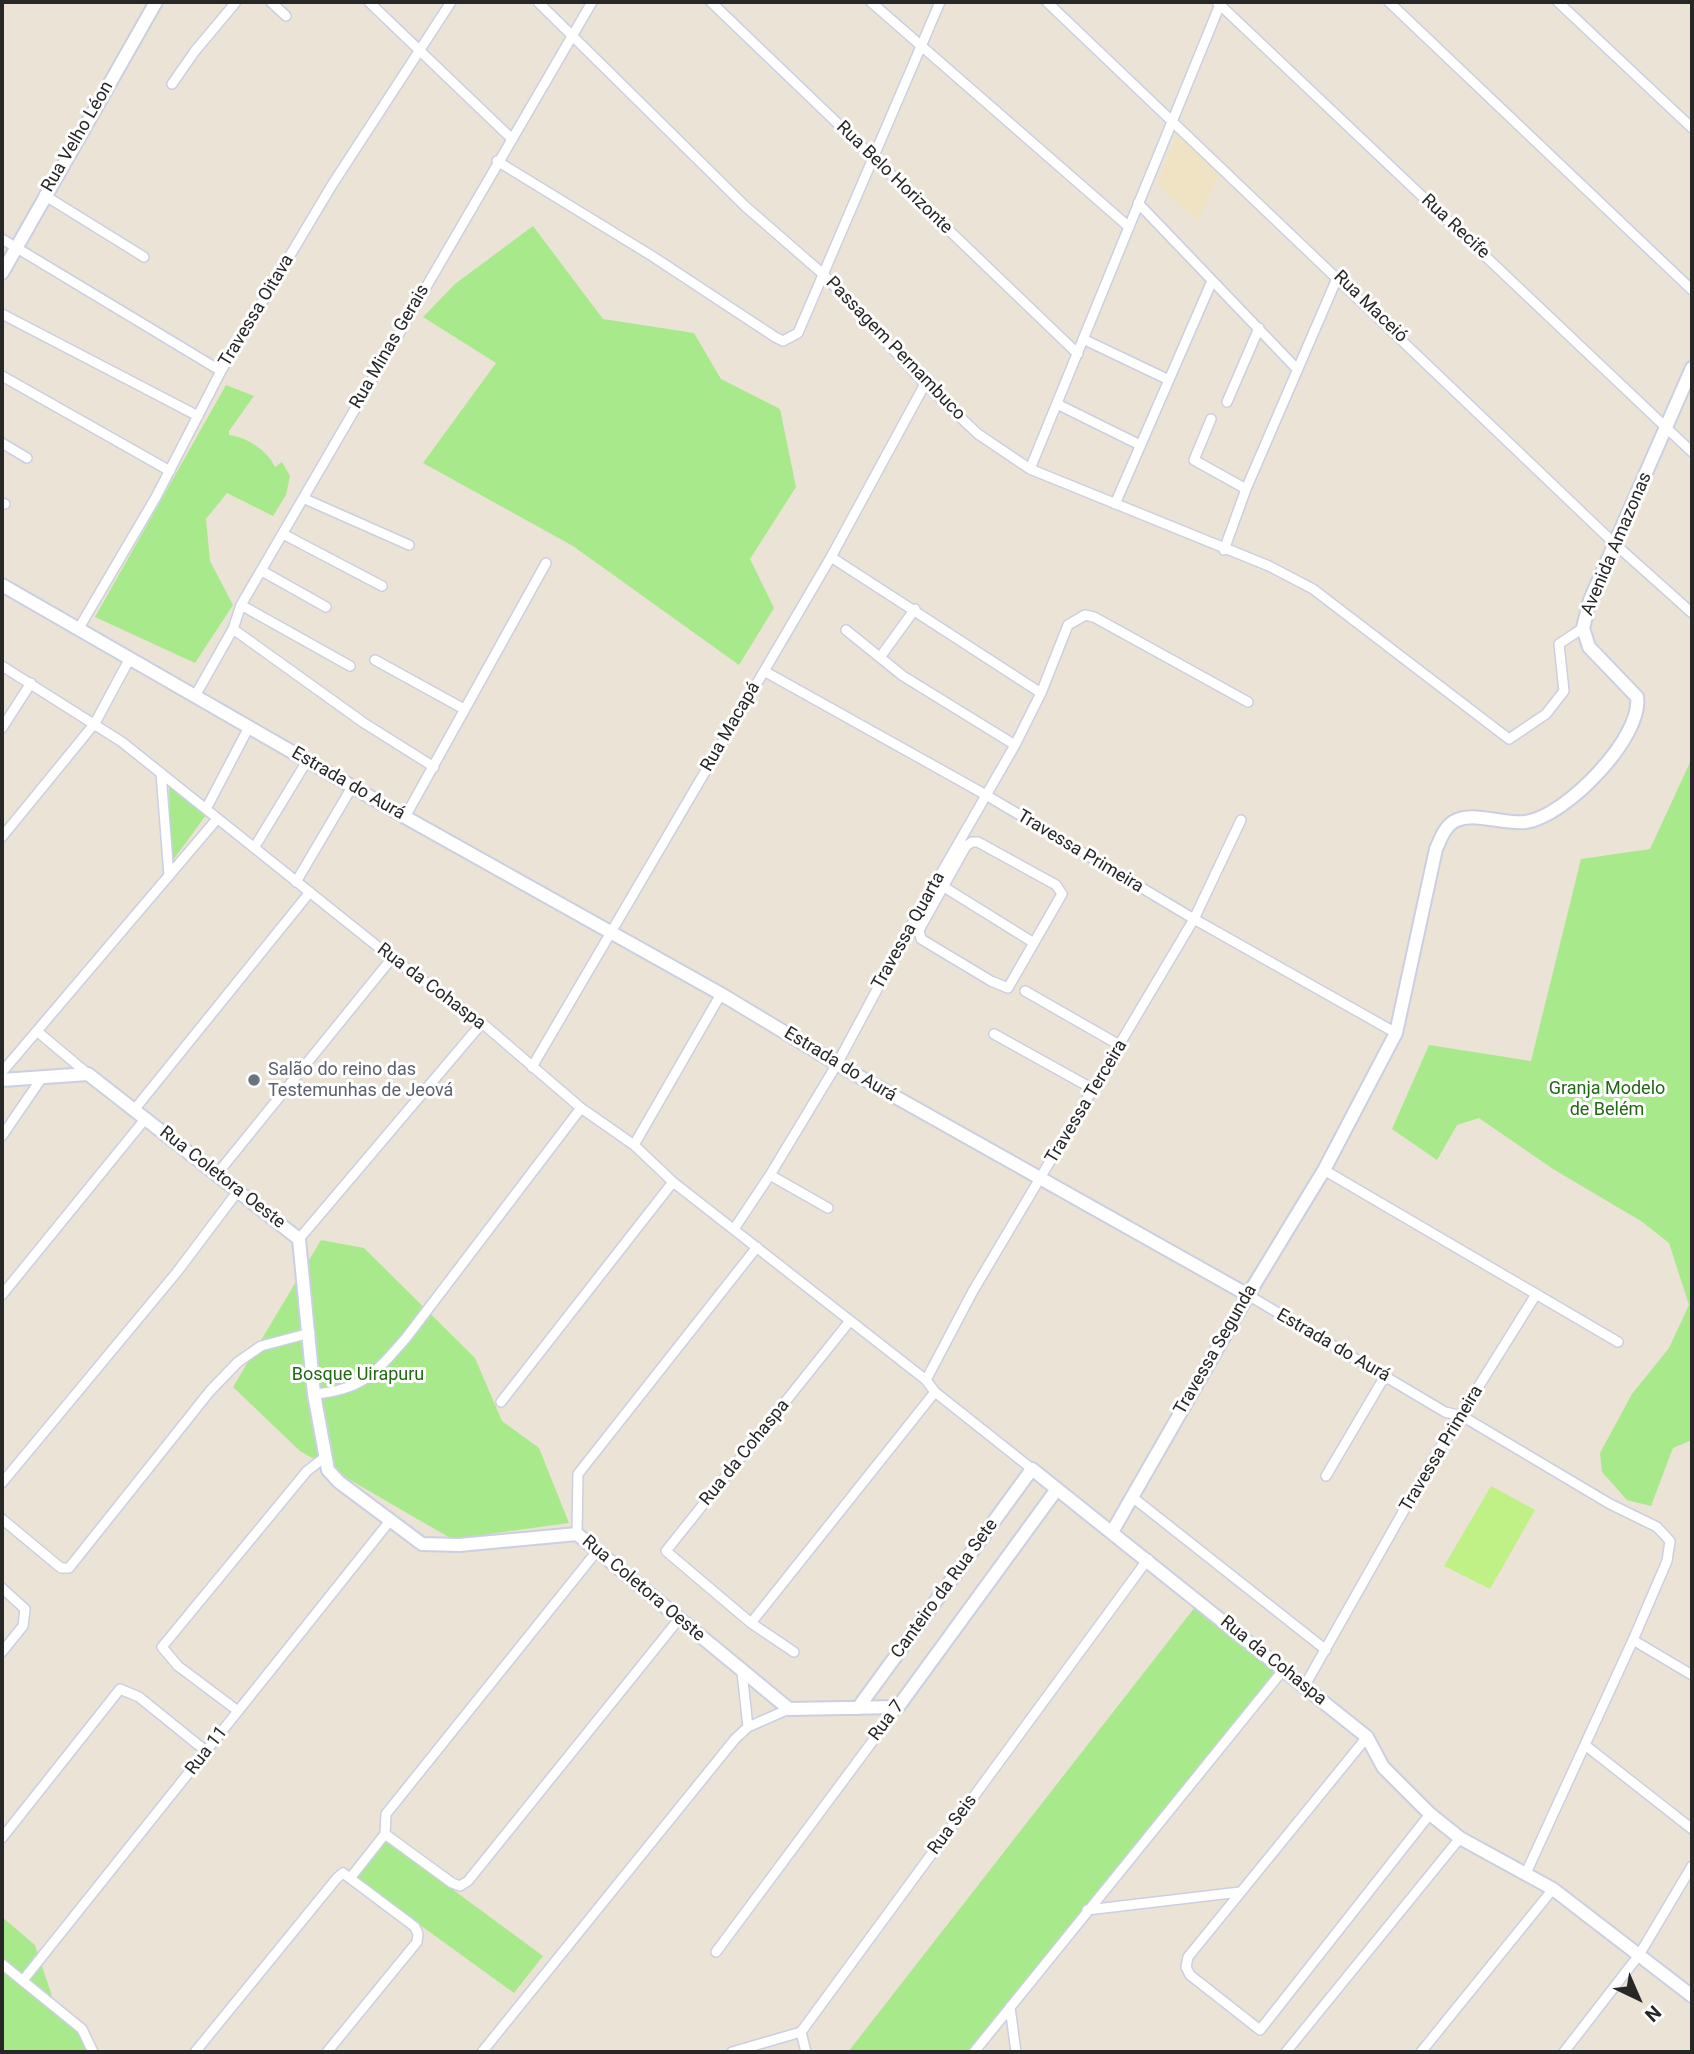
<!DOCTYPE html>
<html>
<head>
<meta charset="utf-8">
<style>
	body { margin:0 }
	#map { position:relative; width:1694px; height:2054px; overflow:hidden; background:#ebe3d6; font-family:Roboto,sans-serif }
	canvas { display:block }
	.frame { position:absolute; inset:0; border:4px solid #272727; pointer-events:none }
	.north { position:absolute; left:1603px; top:1963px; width:70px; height:70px; -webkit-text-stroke:5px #fff; paint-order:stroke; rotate:136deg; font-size:19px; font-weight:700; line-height:28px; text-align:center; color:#272727 }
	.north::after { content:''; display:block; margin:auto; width:24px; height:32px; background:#272727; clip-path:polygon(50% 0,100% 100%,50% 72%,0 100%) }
</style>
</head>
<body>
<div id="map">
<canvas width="1694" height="2054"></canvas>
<div class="frame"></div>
<div class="north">N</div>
</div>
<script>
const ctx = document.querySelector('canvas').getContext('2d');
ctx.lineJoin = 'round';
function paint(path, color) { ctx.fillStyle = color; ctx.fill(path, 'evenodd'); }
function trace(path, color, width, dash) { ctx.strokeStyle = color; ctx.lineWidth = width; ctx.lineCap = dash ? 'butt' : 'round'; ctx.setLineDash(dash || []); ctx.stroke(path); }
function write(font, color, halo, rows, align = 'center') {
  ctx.font = font + ' Roboto,sans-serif'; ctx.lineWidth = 6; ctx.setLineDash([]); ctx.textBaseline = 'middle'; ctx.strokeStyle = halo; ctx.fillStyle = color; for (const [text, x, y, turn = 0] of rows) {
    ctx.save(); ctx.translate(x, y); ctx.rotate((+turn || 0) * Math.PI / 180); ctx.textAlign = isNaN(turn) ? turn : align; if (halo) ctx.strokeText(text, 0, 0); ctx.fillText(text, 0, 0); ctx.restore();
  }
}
paint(new Path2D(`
	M1179,130L1222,169L1198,221L1157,184Z`), '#f0e3c3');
paint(new Path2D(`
	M533,226L603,319L694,333L721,379L780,409L796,487L750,559L774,608L739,665L573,546L423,463L496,363L423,317L455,284Z
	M226,385L254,396L229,431V435C247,437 268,451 275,467L282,462L290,476L286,495L273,516L227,493L206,519L210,561L233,605L195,663L95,617Z
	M1692,758V1440L1673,1448L1651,1506L1627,1500L1602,1472L1600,1453L1632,1394L1669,1348L1689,1305L1669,1243L1641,1221L1553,1169L1479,1118L1457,1125L1437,1160L1392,1129L1429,1045L1531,1061L1581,859L1650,849Z
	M169,787L206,815L171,863Z
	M321,1240L364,1248L475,1358L502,1421L539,1448L569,1523L452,1539L300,1451L233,1387Z
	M1195,1607L1281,1676L972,2052H848Z
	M384,1839L543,1956L514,1993L355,1878Z
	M2,1917L35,1945L57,2011L86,2042V2052H2Z`), '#a8e98c');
paint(new Path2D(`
	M1491,1486L1535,1510L1490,1589L1444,1566Z`), '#c0f186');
const street = new Path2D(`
	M271,2L286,16
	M369,2L511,138
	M538,2L746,207L823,274L925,384L978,434L1030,469L1269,566L1313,589L1509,739L1546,714L1564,691L1559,644L1583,628
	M711,2L1078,354
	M871,2L1129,227
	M1047,2L1616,545L1692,613
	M1217,2L1692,452
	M1389,2L1692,290
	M1558,2L1692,128
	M172,84L195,51L236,2
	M497,161L652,256L775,337L783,341L798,333L940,2
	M44,195L144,257
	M1138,203L1297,369
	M2,239L221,371
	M2,314L198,416
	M1083,339L1169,380
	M2,376L170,471
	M1227,402L1259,328
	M1057,404L1140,445
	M1211,419L1194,460L1246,489
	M2,443L27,458
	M1030,469L1221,2
	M305,499L409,545
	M2,503L5,504
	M1115,504L1212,281
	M283,534L382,586
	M1224,550L1246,489L1338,276
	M831,557L1041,693
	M262,571L326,607
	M241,605L350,666
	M79,628L156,497L221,371L332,185L451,2
	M233,629L364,723L434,767
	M846,630L903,676L1015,745
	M881,656L915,609
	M375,660L464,709
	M2,666L122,742L392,958L482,1023L581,1108L634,1145L673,1182L926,1380L935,1392L1032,1469
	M764,671L986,795L1194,919L1396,1033
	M195,696L233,629L241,605L592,2
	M2,728L31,683
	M161,773L169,876
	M206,809L249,727
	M405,817L546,563
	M2,837L95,723L129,660
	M972,842H978L1056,885L1062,894L1008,988L991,981L921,939L919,930L966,846Z
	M254,848L307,761
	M296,882L352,787
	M944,887L1034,943
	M1025,991L1121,1046
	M38,1032L88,1074
	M994,1034L1093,1089
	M532,1067L831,557L925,384
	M2,1072L217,819
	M134,1110L310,892
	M2,1136L41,1079
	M634,1145L721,994
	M1324,1170L1618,1342
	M217,1174L392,958
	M770,1175L828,1208
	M734,1229L770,1175L837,1064L912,924L1015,745L1041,693L1068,625L1085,615L1094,617L1248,702
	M299,1239L482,1023
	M2,1295L146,1118
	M1248,1295L1445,1412L1462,1416L1610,1504L1657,1527L1670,1541L1667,1561L1633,1640L1526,1873
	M926,1380L973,1291L1194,919L1241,820
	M314,1394C363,1390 375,1373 406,1338L581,1108
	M501,1402L673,1182
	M1326,1476L1385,1376
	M2,1483L177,1272L238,1191
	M1131,1496L1326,1650
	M2,1519L61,1568H69L210,1391L238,1362L261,1346L310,1333
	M577,1534L578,1474L757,1247
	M2,1588L25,1609L23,1626L2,1652
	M751,1623L935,1392
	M1633,1640L1692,1675
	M794,1652L751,1623L666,1551L849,1322
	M742,1672L748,1727
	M1304,1687L1429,1466L1535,1296
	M238,1711L178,1666L162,1647L307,1471L325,1457
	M1367,1737L1188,1957L1186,1967L1190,1975L1260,2030L1430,1814
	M1585,1745L1692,1829
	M385,1834L452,1883L460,1886L468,1881L679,1619
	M385,1834L386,1814L597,1551
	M2,1838L120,1689L139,1697L207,1752
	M351,1877L385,1834
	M1087,1910L1240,1892
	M716,1952L898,1707
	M2,1964L82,2029L93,2052
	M24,1979L389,1522
	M1010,2007L1016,2052
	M801,2032L806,2052
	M195,2052L337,1878L343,1873L415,1927L418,1934L417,1942L327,2052
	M482,2052L735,1739L748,1727L789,1709
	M732,2052L801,2032L1148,1559
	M974,2052L1284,1669
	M1286,2052L1460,1838
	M1421,2052L1553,1889
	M1564,2052L1639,1955L1692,1866`);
const secondary = new Path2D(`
	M2,273L156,2
	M2,585L405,817L721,994L837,1064L1248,1295
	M2,1080L88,1074L299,1239L314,1394L328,1470L339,1482L422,1544L459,1545L577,1534L789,1709L898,1707L1057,1489
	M1112,1532L1248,1295L1324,1170L1396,1033L1436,849C1441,838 1445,825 1457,820C1477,812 1505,825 1526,822C1566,816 1643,737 1637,697L1589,647L1583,628L1590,600L1692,368
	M858,1708L1032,1469L1367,1737L1383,1767L1430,1814L1460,1838L1553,1889L1692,1996`);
trace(street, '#cbcfe2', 12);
trace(secondary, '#cbcfe2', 16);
trace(street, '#fff', 9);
trace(secondary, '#fff', 12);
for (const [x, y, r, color] of [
	[254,1080,7,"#6b7280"]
]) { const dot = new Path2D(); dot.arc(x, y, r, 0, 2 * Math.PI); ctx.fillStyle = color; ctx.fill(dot); trace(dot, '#fff', 2.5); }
write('18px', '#272727', '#fff', [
	["Rua Velho Léon",78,137,-60],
	["Rua Belo Horizonte",894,178,44],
	["Rua Recife",1455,227,43],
	["Rua Maceió",1370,307,44],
	["Travessa Oitava",257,311,-59],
	["Rua Minas Gerais",390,347,-60],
	["Passagem Pernambuco",895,349,46],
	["Avenida Amazonas",1617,544,-67],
	["Rua Macapá",731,727,-60],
	["Estrada do Aurá",348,784,30],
	["Travessa Primeira",1080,852,31],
	["Travessa Quarta",909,931,-61],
	["Rua da Cohaspa",431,987,37],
	["Estrada do Aurá",840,1065,31],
	["Travessa Terceira",1087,1102,-59],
	["Rua Coletora Oeste",222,1178,38],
	["Estrada do Aurá",1333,1346,30],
	["Travessa Segunda",1216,1350,-60],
	["Travessa Primeira",1442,1449,-59],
	["Rua da Cohaspa",745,1453,-51],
	["Rua Coletora Oeste",643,1589,40],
	["Canteiro da Rua Sete",945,1589,-54],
	["Rua da Cohaspa",1273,1661,39],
	["Rua 7",887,1721,-53],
	["Rua 11",207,1751,-52],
	["Rua Seis",953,1825,-54]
]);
write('18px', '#5b616d', '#fff', [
	["Salão do reino das",268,1070],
	["Testemunhas de Jeová",268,1091]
], 'left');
write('18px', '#216812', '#fff', [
	["Granja Modelo",1607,1089],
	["de Belém",1607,1110],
	["Bosque Uirapuru",358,1375]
]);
</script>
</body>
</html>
